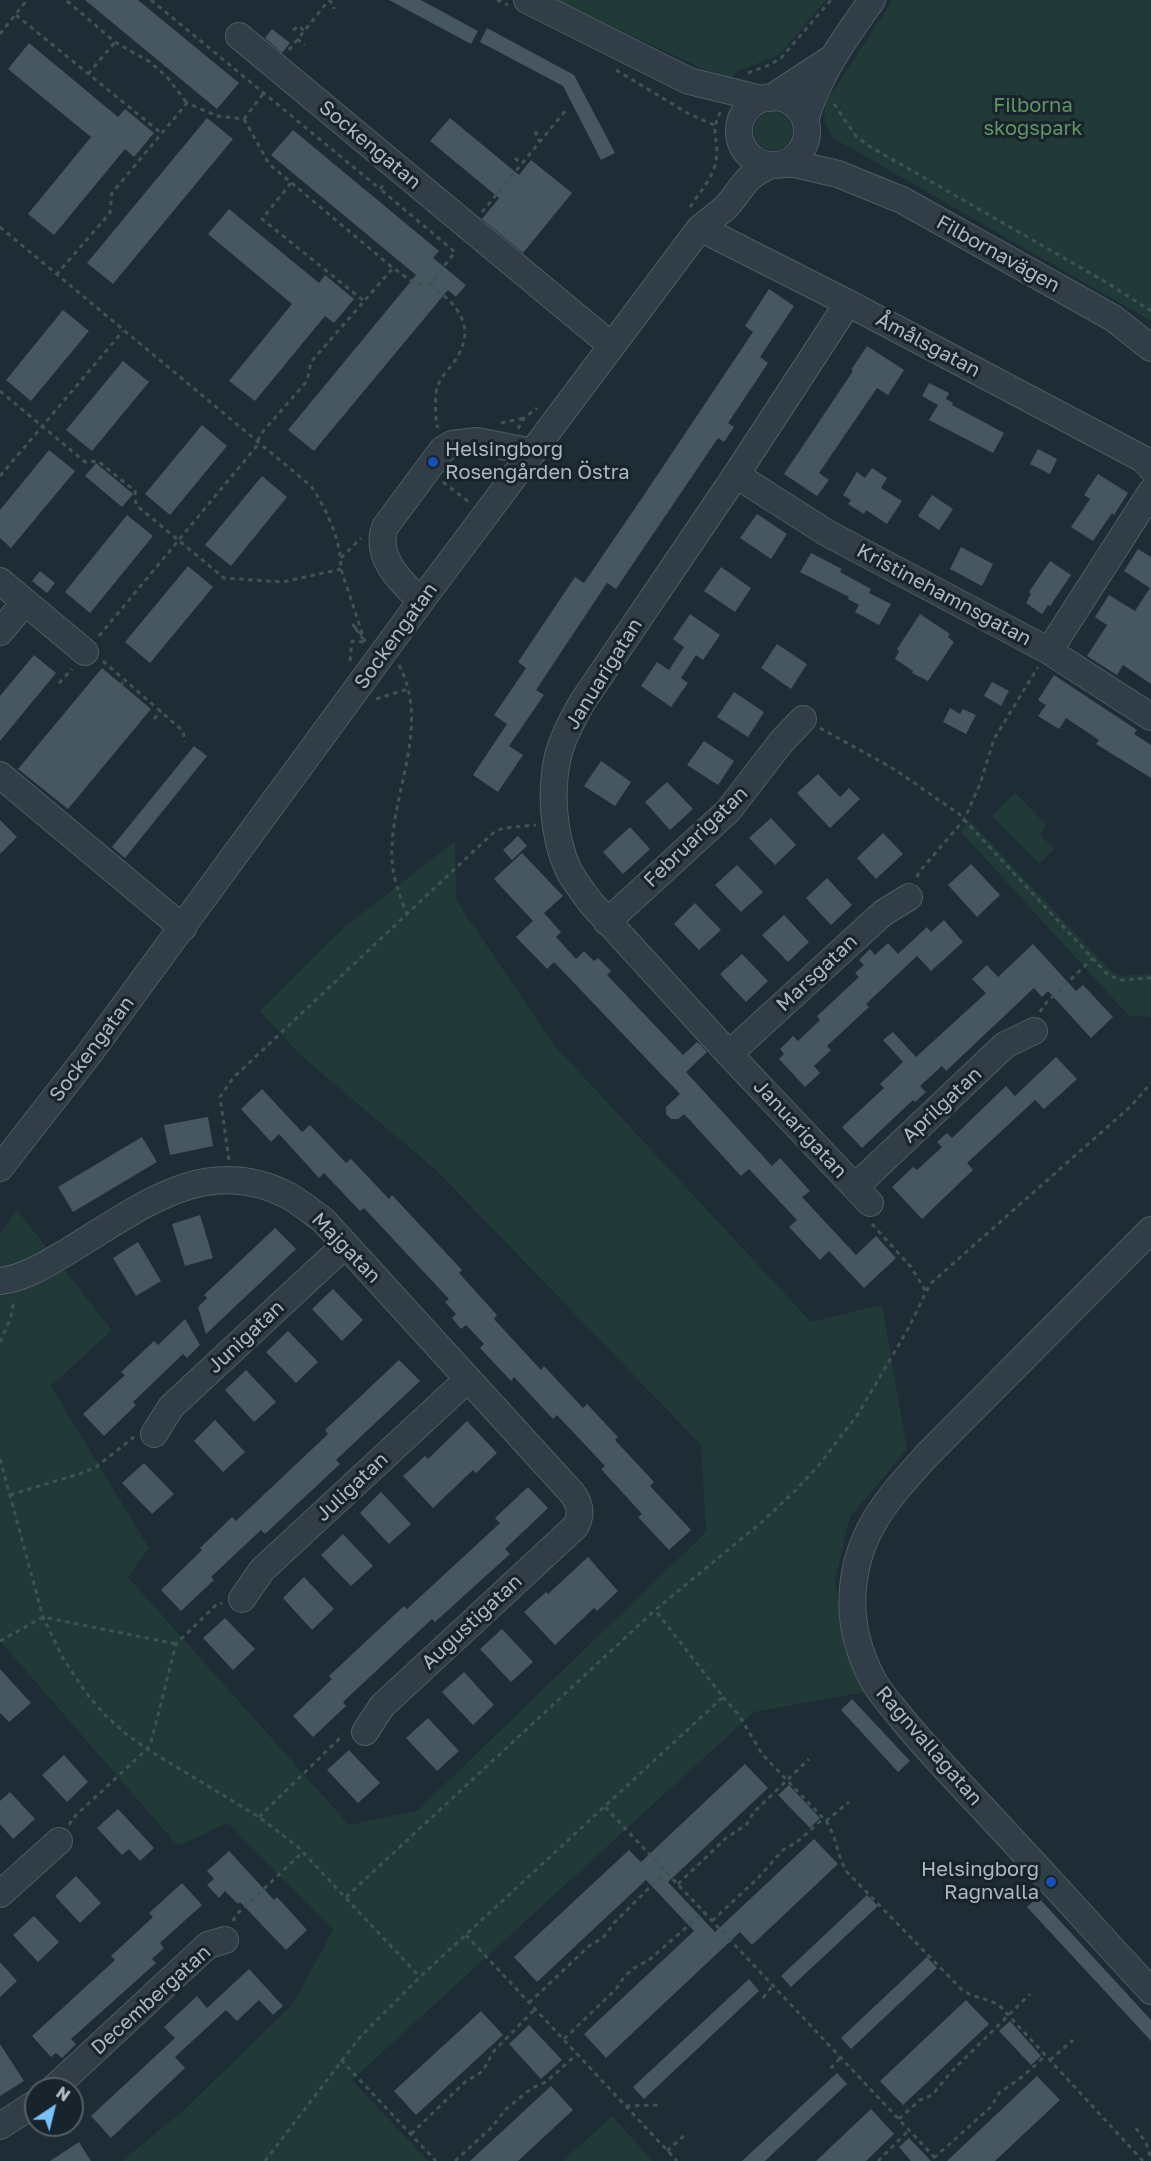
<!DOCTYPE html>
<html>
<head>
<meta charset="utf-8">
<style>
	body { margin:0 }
	#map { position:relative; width:1151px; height:2161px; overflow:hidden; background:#1e2c36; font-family:"Golos Text",sans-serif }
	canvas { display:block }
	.north { position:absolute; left:24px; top:2077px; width:60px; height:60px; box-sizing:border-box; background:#18232b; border:2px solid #535f68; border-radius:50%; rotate:35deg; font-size:16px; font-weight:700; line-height:24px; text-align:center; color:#acb9c4 }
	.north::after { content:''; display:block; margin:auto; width:21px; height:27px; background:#7ac1fa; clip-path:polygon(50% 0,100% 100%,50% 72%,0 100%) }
</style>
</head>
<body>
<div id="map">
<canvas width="1151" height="2161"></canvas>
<div class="north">N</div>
</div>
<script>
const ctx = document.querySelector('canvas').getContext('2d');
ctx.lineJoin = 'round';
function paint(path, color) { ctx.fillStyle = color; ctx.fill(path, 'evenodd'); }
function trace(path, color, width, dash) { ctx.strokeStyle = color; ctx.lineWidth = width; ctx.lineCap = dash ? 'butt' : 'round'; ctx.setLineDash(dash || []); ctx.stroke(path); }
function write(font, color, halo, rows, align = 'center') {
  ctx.font = font + ' "Golos Text",sans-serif'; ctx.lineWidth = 6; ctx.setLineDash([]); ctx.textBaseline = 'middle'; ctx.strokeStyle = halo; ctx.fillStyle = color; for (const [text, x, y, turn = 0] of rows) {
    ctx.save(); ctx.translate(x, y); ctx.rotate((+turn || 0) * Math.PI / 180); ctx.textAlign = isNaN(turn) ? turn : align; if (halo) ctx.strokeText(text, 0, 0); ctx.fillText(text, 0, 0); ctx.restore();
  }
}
paint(new Path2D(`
	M556,0H826L779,55L738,71L729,81Z
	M893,0H1151V321L833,138C824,126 822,115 827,100Z
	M754 131a19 19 0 1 1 38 0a19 19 0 1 1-38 0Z
	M1015,792L1046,825L1040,834L1054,849L1039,864L992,816Z
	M969,820L1111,971L1121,976L1151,974V1017L1129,1016L960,831Z
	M455,841L456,900L554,1045L811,1322L882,1305L907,1449L850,1517L835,1580L844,1649L866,1692L754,1712L352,2080L428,2161H122L184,2110L293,2004L333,1930L228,1823L178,1846L0,1641V1234L17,1210L112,1330L51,1386L149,1548L128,1577L349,1825L418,1810L706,1532L701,1445L437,1171L298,1053L260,1011L341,930Z
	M612,2116L653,2161H563Z`), '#213937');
paint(new Path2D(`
	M85,0H138L239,83L217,109Z
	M389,0H421L478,31L471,44Z
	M487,28L574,75L615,153L601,160L563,86L480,42Z
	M272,29L290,43L282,53L265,38Z
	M29,43L118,117L125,109L154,133L134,157L125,149L54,235L28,214L91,137L8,69Z
	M207,118L233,139L113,284L87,263Z
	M450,118L519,175L531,160L572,193L523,253L482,219L499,198L430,141Z
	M293,130L439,251L433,258L466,285L456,297L448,290L314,451L288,430L416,275L271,155Z
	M229,209L319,283L325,275L354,299L334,323L325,316L255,401L229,381L292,304L208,234Z
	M769,289L794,306L760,357L768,363L728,423L734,427L724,442L718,438L616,589L607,583L536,690L544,695L509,746L523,755L498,792L473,775L507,724L494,715L526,668L518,662L575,577L584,583L648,489L753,332L745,326Z
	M63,310L89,331L31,401L6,380Z
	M867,346L904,370L888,395L877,388L819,473L829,480L817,496L784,474L853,371L851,370Z
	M123,361L149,382L92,451L66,430Z
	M929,383L949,393L946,399L953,403L952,405L1004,433L993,453L929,420L938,405L922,396Z
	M202,425L227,446L170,515L145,494Z
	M1038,449L1057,459L1050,474L1030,464Z
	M49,450L75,471L11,548L0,538V510Z
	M96,463L133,494L122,507L85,476Z
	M872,468L887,478L881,488L902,501L887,524L866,510L864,514L848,504L851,500L843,495L857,472L865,478Z
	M1098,474L1128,493L1114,515L1112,513L1093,541L1071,527L1090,499L1084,495Z
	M262,476L287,497L231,566L205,545Z
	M932,495L953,509L939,530L918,516Z
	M757,514L787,534L771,559L740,538Z
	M127,515L153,536L90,613L65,592Z
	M961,547L993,564L982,586L950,569Z
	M1138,549L1151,557V684L1123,665L1117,675L1087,656L1107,625L1095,617L1109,595L1135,611L1150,588L1124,571Z
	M811,553L842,569L840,572L871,589L869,593L891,604L879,625L855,612L859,605L848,599L849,597L800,572Z
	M1050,561L1071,575L1050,606L1048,605L1042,614L1026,603L1031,594L1029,592Z
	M188,566L213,587L150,663L125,642Z
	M721,567L751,588L735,612L704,591Z
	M40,571L55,583L47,593L32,581Z
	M690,614L720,635L703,660L696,655L681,678L688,683L671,707L641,686L657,662L669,670L684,647L673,639Z
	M920,614L950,634L948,637L954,642L928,681L912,673L913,671L895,659L899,651L897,649Z
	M777,644L807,664L791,689L761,668Z
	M34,655L56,673L0,741V696Z
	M102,668L151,709L68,809L18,769Z
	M1054,675L1137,730L1134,734L1151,745V778L1096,744L1099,740L1066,718L1059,729L1038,716L1046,705L1038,700Z
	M992,682L1009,691L1001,706L984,696Z
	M734,692L764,712L748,737L717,717Z
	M950,708L960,714L963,709L976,715L966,734L943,722Z
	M704,741L734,761L718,785L687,765Z
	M194,746L207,756L125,858L112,847Z
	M601,761L631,782L615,806L584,786Z
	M818,774L840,797L849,788L860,799L830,828L797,793Z
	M667,782L693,809L670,830L645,802Z
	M771,818L796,845L775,865L749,838Z
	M0,820L17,837L0,854Z
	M630,827L650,849L623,874L603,852Z
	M883,833L903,854L876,879L857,858Z
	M518,836L527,846L512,860L503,850Z
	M522,853L563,896L544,913L561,932L556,937L576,959L584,951L594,961L598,958L611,971L607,975L683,1055L697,1042L700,1044L707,1052L686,1072L772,1166L780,1158L810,1191L802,1197L856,1255L876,1236L896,1258L864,1288L829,1251L820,1260L789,1227L797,1220L749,1169L741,1176L684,1114L678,1119H671L666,1114V1107L680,1094L554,962L547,969L516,937L533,921L494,879Z
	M971,864L1000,895L977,917L948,885Z
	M737,865L763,892L741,912L715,885Z
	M827,878L852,905L831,925L806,898Z
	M695,903L721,930L699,950L674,924Z
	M784,915L809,942L788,962L762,935Z
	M944,920L963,942L931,971L917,956L866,1004L869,1007L827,1046L831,1050L814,1066L820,1073L805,1087L779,1059L784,1054L780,1049L793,1036L798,1041L820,1020L817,1016L859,977L855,973L864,965L859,960L870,949L875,955L888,943L898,954L927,927L931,932Z
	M1033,944L1076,991L1083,985L1113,1017L1091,1038L1048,991L1042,997L1034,988L946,1071L942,1066L920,1086L926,1092L915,1102L913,1100L862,1148L842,1127L884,1088L880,1084L903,1062L883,1040L893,1032L916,1057L986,993L972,979L987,965L998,977Z
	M742,954L768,981L746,1002L720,974Z
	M1056,1057L1077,1079L1044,1109L1035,1100L967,1163L973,1170L922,1219L892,1187L913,1167L917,1170L942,1147L937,1142L947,1133L952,1138L1006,1086L1015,1096Z
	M262,1089L302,1132L310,1125L346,1163L351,1159L389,1199L392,1195L462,1270L459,1273L497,1315L494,1319L541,1370L544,1366L583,1408L587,1404L618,1437L615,1440L654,1482L650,1486L691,1530L669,1550L638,1517L642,1514L601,1469L605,1466L557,1415L553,1419L514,1377L511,1381L480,1348L484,1344L466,1325L461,1329L452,1318L456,1314L445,1302L449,1299L364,1208L360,1211L324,1173L319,1178L279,1134L271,1142L241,1109Z
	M208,1117L213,1146L170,1155L164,1125Z
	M142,1137L157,1162L73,1212L58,1187Z
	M200,1215L213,1258L185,1266L172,1224Z
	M275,1228L296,1249L206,1334L198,1307L207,1298L204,1295Z
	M138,1242L161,1281L136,1296L113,1258Z
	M333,1289L363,1320L342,1341L312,1309Z
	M185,1319L200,1345L187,1358L183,1354L133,1402L136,1405L104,1436L83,1414L125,1375L121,1372L154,1341L158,1345Z
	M288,1331L318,1362L296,1383L266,1352Z
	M399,1360L420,1381L336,1460L340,1464L265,1534L261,1530L211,1577L214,1580L181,1611L161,1590L202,1550L200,1548L232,1517L236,1521L328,1434L325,1430Z
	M246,1370L276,1402L254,1422L225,1390Z
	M215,1420L245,1452L223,1472L194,1441Z
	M467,1421L497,1453L476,1473L473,1470L433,1508L403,1476L425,1456L428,1459Z
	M144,1463L174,1494L152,1514L122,1483Z
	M528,1487L548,1508L505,1549L510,1554L435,1622L432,1619L390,1658L343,1702L346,1706L313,1737L293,1716L332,1679L329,1676L362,1645L404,1606L407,1609L500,1523L495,1518Z
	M381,1492L411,1524L389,1544L360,1513Z
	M343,1534L373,1566L351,1586L321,1555Z
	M588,1557L618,1591L597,1611L594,1608L555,1645L524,1612L546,1592L548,1594Z
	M304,1577L334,1609L312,1630L283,1598Z
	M225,1618L255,1649L233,1670L203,1638Z
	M502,1629L533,1662L511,1682L480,1649Z
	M0,1669L31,1703L9,1722L0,1713Z
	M464,1672L494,1705L473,1725L442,1692Z
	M852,1699L910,1761L898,1772L841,1710Z
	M428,1718L459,1751L437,1771L406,1738Z
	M349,1750L380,1783L358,1803L327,1770Z
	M64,1755L88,1782L67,1802L42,1775Z
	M745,1764L768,1788L668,1882L715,1932L814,1839L838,1864L752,1945L740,1932L606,2058L584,2034L694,1931L646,1880L537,1982L514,1957L629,1850L641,1862Z
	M789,1785L820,1818L810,1828L778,1795Z
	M10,1792L35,1819L13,1839L0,1824V1801Z
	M118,1809L154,1848L140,1861L129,1849L122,1855L97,1828Z
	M229,1851L274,1900L277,1897L307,1930L286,1950L240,1902L238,1904L225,1891L219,1898L207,1885L214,1879L207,1871Z
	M76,1876L101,1903L80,1923L55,1896Z
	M182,1883L202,1905L160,1943L164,1948L152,1959L156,1963L71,2039L76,2044L62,2058L56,2053L51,2057L32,2036L115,1960L111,1956L153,1917L149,1913Z
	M867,1895L878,1906L791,1987L781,1976Z
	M1038,1897L1151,2020V2041L1027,1907Z
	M34,1916L59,1942L38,1962L13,1935Z
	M927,1957L937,1968L851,2049L841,2038Z
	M0,1962L17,1981L0,1997Z
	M249,1969L283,2006L273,2015L259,2000L237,2021L226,2010L175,2057L185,2068L111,2138L91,2116L175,2038L164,2027L197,1996L207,2008Z
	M749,1979L759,1991L644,2099L633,2087Z
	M966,2000L989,2024L903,2105L880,2081Z
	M481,2011L503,2035L416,2115L394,2091Z
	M1010,2021L1041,2056L1031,2065L999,2031Z
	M529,2025L562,2060L541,2079L509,2044Z
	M0,2044L24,2081L0,2096Z
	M837,2073L847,2084L765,2161H742Z
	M1037,2076L1060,2100L995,2161H947Z
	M551,2086L573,2110L518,2161H470Z
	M871,2109L894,2134L866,2161H816Z
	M909,2138L931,2161H911L899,2147Z
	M79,2142L91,2161H50Z`), '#465762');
const minor = new Path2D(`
	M527,0L689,81L762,99
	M239,36L612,346
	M739 131a34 34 0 1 1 68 0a34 34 0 1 1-68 0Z
	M771,98L829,60
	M805,120C818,75 845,38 872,0
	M781,164H795L838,174L902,200L1113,318L1151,348
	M700,228L848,303L1143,459L1151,468
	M848,303L736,475L583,701C573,718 563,736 558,756C550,791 553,836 568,869C574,881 583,892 591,903L729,1054L870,1203
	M736,475L827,533L1049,651L1151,717
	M0,581L85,652
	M421,601C401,582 374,557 385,527L442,450L452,444L477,441L533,452
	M0,632L25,602
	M1049,651L1151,492
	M0,775L183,928
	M607,922L728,811L782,741L803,719
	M729,1054L883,913L909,897
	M0,1168L89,1054L421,601L700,228C709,221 718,214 726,207C745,186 742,178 771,165
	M855,1187L1005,1045L1034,1031
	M1151,1230L929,1453C891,1495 858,1529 853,1588C850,1620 858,1652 873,1680C881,1695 893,1707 903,1720C926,1748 951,1774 976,1801C1035,1864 1093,1928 1151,1991
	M0,1281C26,1278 48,1263 70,1250C140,1208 206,1152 289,1196C301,1203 312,1212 323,1220L572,1493C581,1505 582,1515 575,1527L382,1706L365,1732
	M154,1434L171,1407L345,1245
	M242,1599L262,1570L468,1379
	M0,1894L59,1841
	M53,2089L208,1945L225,1940
	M0,2126L36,2103`);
trace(minor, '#4f5c65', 28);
trace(new Path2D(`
	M151,0L380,189L385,183
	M329,0L334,5V9
	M497,0L508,5
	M67,1L115,42L150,62L167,77L187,103
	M16,15L161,133
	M293,30L299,26L304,31
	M0,34L27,0
	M297,39L305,45
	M289,50L329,0
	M616,70L689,114L714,125
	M748,73L769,65L781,58L831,0
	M88,74L115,42
	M834,104L856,136L869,146L1104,281L1151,311
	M244,119L269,164L393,268L416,284H430L455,252L380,189
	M536,131V138L540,141
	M515,158L521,164
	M291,183L262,219L364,301
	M690,207C699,193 714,177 716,160C720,138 708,134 722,109
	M482,212L566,110
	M0,227L311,486C327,510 341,540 341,569L365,642
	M56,275L110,213L112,193L187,103L217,116L244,119L263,94
	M430,284C453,302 476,322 459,354C454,365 442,374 438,385C434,395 436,412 436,423L438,428
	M0,391L85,462L98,461L135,491L136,505L224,578L283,582L341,569
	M501,423L524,418
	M518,429L524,418L537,408
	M0,476L123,331
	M443,482L469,502
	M341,558L361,538
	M362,635L353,625L363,639
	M99,636L256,447L260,435L307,381L311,362L393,268
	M103,661L183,731L185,742
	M350,661L352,641L364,642
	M399,665C432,728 389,795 392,860C393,879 400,896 407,914
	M59,683L72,669
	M120,686L125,680
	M376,699L408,689
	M154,719L161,711
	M820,728L894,769L959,814L1108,975L1121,980L1151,978
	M917,877L919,872L964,820L980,784L994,739L1038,667
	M1040,1012L1044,1005L1093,958
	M229,1160L220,1097L233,1078L493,833L503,828L536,825
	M872,1224L911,1267L925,1290
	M0,1342L11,1317L14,1299
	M0,1459L43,1617L63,1658L86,1693L106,1716L126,1734L147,1749L259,1817L297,1846L420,1977
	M10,1495L85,1472L96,1467L134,1437
	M0,1641L43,1617L176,1644
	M723,1697L739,1715L762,1754L826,1821C837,1837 837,1856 847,1872L962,1990C974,1998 987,1998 999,2005L1143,2161
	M605,1807L938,2161
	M259,1817L340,1738L344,1736
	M826,1821L849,1802
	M69,1825L73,1818L147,1749L151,1742L176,1644L217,1604L222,1603
	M678,1884L725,1839L747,1824L753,1813L809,1759
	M346,1897L655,1610L763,1521L796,1490L819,1465L858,1414L908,1329L930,1284L1130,1107L1151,1083
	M233,1921L236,1915L303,1852
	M712,1921L758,1878L783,1850L797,1842L824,1818
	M466,1935L677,2161
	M763,1998L773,1985
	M529,2003L589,1946L603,1938L614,1923L666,1871
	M564,2039L616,1989L625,1976L634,1968L649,1960L704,1912
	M341,2060L436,2161
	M1050,2060L1073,2040
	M830,2067H832L841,2057
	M626,2106L660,2105
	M899,2119L920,2100L932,2095L952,2071L1030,1994
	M1136,2128L1146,2143L1151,2159
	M411,2134L465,2082L483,2071L493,2052L535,2009
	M667,2151L687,2133
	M934,2158L991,2107L999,2093L1022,2077L1045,2056
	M265,2161L360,2037L420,1977L723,1697L655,1610
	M455,2161L492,2127L506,2109L532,2088L546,2082L577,2054
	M878,2161L909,2130`), '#3e5453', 3, [4.5, 4.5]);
trace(minor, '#323e47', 26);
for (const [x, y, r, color] of [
	[433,462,6,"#1a4fb4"],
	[1051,1882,6,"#1a4fb4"]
]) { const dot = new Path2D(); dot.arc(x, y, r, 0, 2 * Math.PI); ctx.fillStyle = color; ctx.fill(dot); trace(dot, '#18232b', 2); }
write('20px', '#639466', '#18232b', [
	["Filborna",1033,106],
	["skogspark",1033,129]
]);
write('20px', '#acb9c4', '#18232b', [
	["Sockengatan",370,145,40],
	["Filbornavägen",998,254,29],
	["Åmålsgatan",928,345,28],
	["Kristinehamnsgatan",944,595,28],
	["Sockengatan",396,636,-54],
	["Januarigatan",604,674,-58],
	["Februarigatan",696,837,-44],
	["Marsgatan",817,973,-43],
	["Sockengatan",92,1049,-53],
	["Aprilgatan",942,1105,-43],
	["Januarigatan",800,1129,47],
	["Majgatan",346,1248,46],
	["Junigatan",246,1337,-43],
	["Juligatan",352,1487,-43],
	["Augustigatan",472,1622,-43],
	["Ragnvallagatan",929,1746,49],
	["Decembergatan",151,2000,-42]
]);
write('20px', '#acb9c4', '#18232b', [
	["Helsingborg",445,450],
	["Rosengården Östra",445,473],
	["Helsingborg",1039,1870,"right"],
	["Ragnvalla",1039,1893,"right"]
], 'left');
</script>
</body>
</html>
